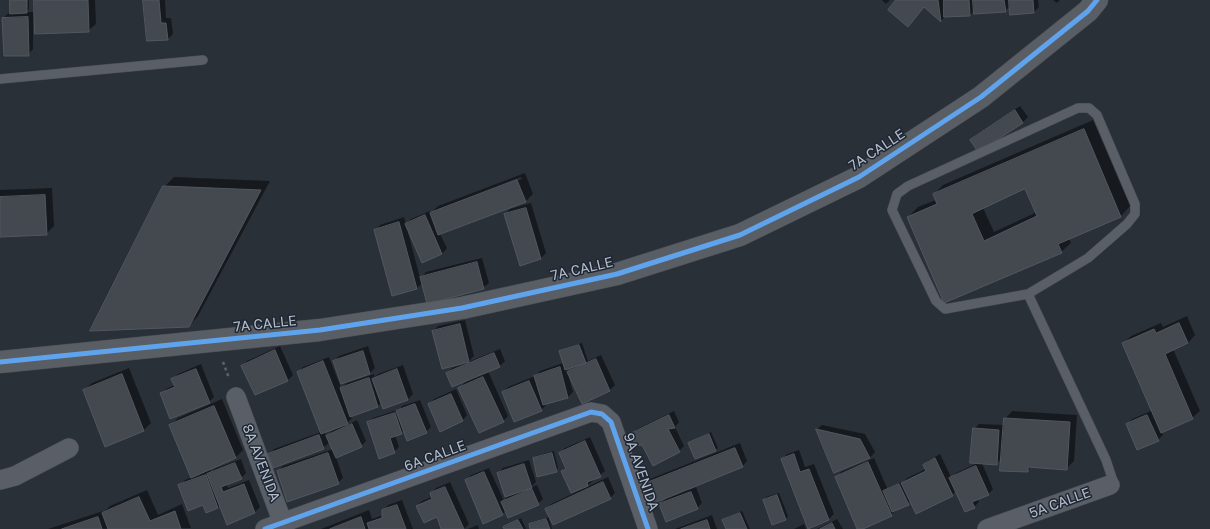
<!DOCTYPE html>
<html>
<head>
<meta charset="utf-8">
<style>
	body { margin:0 }
	canvas { display:block; background:#2a3038 }
</style>
</head>
<body>
<canvas width="1210" height="529"></canvas>
<script>
const ctx = document.querySelector('canvas').getContext('2d');
ctx.lineJoin = 'round';
function paint(path, color) { ctx.fillStyle = color; ctx.fill(path, 'evenodd'); }
function trace(path, color, width, dash) { ctx.strokeStyle = color; ctx.lineWidth = width; ctx.lineCap = dash ? 'butt' : 'round'; ctx.setLineDash(dash || []); ctx.stroke(path); }
function write(font, color, halo, rows, align = 'center') {
  ctx.font = font + ' "Golos Text",sans-serif'; ctx.lineWidth = 3; ctx.setLineDash([]); ctx.textBaseline = 'middle'; ctx.strokeStyle = halo; ctx.fillStyle = color; for (const [text, x, y, turn = 0] of rows) {
    ctx.save(); ctx.translate(x, y); ctx.rotate((+turn || 0) * Math.PI / 180); ctx.textAlign = isNaN(turn) ? turn : align; if (halo) ctx.strokeText(text, 0, 0); ctx.fillText(text, 0, 0); ctx.restore();
  }
}
paint(new Path2D(`
	M11,0H29V9L27,12H33V49L28,55L3,18L9,13H11Z
	M35,0H95L96,24L88,31Z
	M144,0H165L166,18H171L173,34L168,39Z
	M882,0H890L886,4Z
	M897,0H1038L1039,7L1034,12L1010,6L1005,11L975,10L970,15L945,16L941,21L925,6L913,21Z
	M1053,0H1060L1057,3Z
	M1020,106L1028,117L1023,122L978,151L971,140L976,135Z
	M1093,120L1130,206L1121,216L1069,238L1071,243L1061,252L945,302L908,217L918,207L936,200L934,194L943,185ZM1025,188L1037,212L994,232L983,208Z
	M525,173L533,194L525,202L440,234L447,248L442,254L409,232H408L420,278L426,272L482,258L489,283L483,288L423,283L417,288L375,231L380,225L404,217L406,224L411,219L430,211L431,213L438,206ZM521,177L522,179L438,211V209Z
	M174,177L270,181L198,316L189,326L164,187Z
	M52,188L54,226L46,234L0,236V190Z
	M531,203L546,253L541,258L505,214L510,209Z
	M1187,316L1195,335L1188,343L1173,349L1200,411L1192,418L1162,432L1163,435L1158,440L1127,424L1132,419L1153,410L1123,344L1131,336L1161,323L1163,327Z
	M465,320L474,356L468,362L500,349L505,361L500,366L488,371L508,416L503,421L460,388L468,379L447,373L452,368L464,364L463,362L433,331L438,326Z
	M582,343L588,361L601,355L615,385L610,390L582,403L570,378H569L573,392L568,397L546,404V405L541,410L503,392L508,387L535,376L540,371L563,363L560,352L562,349ZM575,366L568,372L567,368Z
	M280,346L293,375L288,380L255,394L242,366L247,361Z
	M368,346L375,368L370,373L334,361L339,356Z
	M329,357L341,388L347,383L374,374L375,377L378,374L403,365L413,394L408,399L382,402L378,406L351,415L352,418L345,426L357,420L366,441L361,446L336,457L343,478L338,483L278,471L283,466L333,449L330,442L323,448L269,455L274,449L321,432L298,372L303,367ZM340,425L341,427L332,431L326,437L325,432Z
	M201,364L214,397L209,402L161,394L166,389L175,385L173,379L178,374Z
	M129,368L151,423L144,430L106,445L84,390L92,383Z
	M456,389L467,415L462,421L429,404L434,399Z
	M222,399L243,450L236,457L210,469L211,472L214,469L241,459L246,473L241,478L226,484L228,488L249,480L260,507L255,512L220,505L218,507L206,512L203,504L180,486L185,480L192,477L170,426L178,418Z
	M420,400L431,427L426,432L404,430L401,433L395,435L399,447L394,452L368,423L373,418L400,409L402,406Z
	M674,411L679,422L675,427L684,446L679,451L643,444L631,434L637,429Z
	M1012,411L1077,415L1074,461L1066,469L1032,466L1027,471L1002,458L996,464L982,463L993,489L988,495L978,499L979,502L974,507L956,491L952,495L911,501L896,510L891,515L858,529L836,478L841,472L874,458L887,488L902,482V483L907,478L926,469L924,465L929,460L940,454L951,477L956,473L980,462L974,429L979,424L1004,425L1005,419Z
	M822,425L865,434L875,452L870,458L817,429Z
	M711,432L718,448L715,450L689,443L692,441Z
	M590,437L605,471L588,485L571,492L562,471L566,467L560,453L565,448Z
	M740,443L747,461L742,467L688,488L689,490L696,487L702,503L697,508L660,504L669,496L645,484L650,479Z
	M799,450L805,467L814,464L834,514L828,520L782,459L787,454Z
	M554,451L558,468L556,471L534,458L536,456Z
	M529,460L536,482L531,487L537,485L543,499L538,504L506,511L502,514L466,480L471,475L489,468L504,501L507,497L515,494L498,473L503,468Z
	M608,477L615,493L610,498L549,519L552,529H531L530,525L532,522L550,517L546,509L551,504Z
	M450,482L469,524L464,529H442L437,516L417,506L422,501L432,497L431,493L436,488Z
	M147,490L158,515L182,504L191,528L48,529L106,510L110,506Z
	M779,493L788,516L786,519L772,524L764,500L766,497Z
	M402,500L413,529H321L369,510L372,519L383,515V511L388,505Z
	M742,511L750,529H727L723,520L725,518Z
	M712,515L717,529H674H675Z
	M521,518L526,529H505V527L507,525Z
	M837,519L843,529H817Z
	M804,524L806,529H794Z
	M478,525L479,529H468Z`), '#0007');
const building = new Path2D(`
	M10,0H27V13L10,14Z
	M34,0H88L89,32L35,34Z
	M143,0H159L161,23H166L168,40L147,41Z
	M896,0H938L941,22L924,7L908,27L888,10Z
	M944,0H969L970,16L944,17Z
	M973,0H1004L1006,12L974,14Z
	M1009,0H1033L1034,13L1010,15Z
	M28,17L29,56H4L2,18Z
	M1015,110L1023,123L978,152L970,140Z
	M1084,129L1121,217L1058,244L1062,253L944,303L907,217L937,204L933,194ZM1025,189L1037,216L984,241L972,214Z
	M517,180L526,202L438,235L430,213Z
	M163,186L261,190L189,327L90,331Z
	M45,195L47,235L0,237V197Z
	M526,208L541,259L520,266L504,214Z
	M425,215L442,254L422,263L405,224Z
	M399,222L417,289L392,296L374,230Z
	M477,262L484,289L427,304L420,277Z
	M1179,323L1188,343L1165,354L1193,419L1161,433L1122,343L1154,329L1156,333Z
	M460,324L469,362L442,369L432,331Z
	M579,345L586,363L565,370L559,351Z
	M275,350L288,381L255,395L241,366Z
	M363,351L370,374L341,384L333,361Z
	M494,353L500,367L452,387L446,373Z
	M596,359L610,391L582,404L567,372Z
	M323,361L348,424L321,434L297,372Z
	M560,367L568,398L543,405L534,376Z
	M196,369L210,403L170,419L160,393L175,387L171,379Z
	M397,369L408,400L383,409L372,379Z
	M122,374L144,431L105,447L83,390Z
	M483,377L504,422L479,433L458,388Z
	M369,378L378,407L350,417L340,388Z
	M529,381L542,411L514,422L502,392Z
	M451,394L463,421L440,432L428,404Z
	M415,404L427,433L407,441L396,411Z
	M214,406L236,458L191,478L169,425Z
	M395,413L402,434L390,438L395,453L379,459L367,422Z
	M669,415L675,428L668,429L680,452L653,466L642,445L636,446L630,434Z
	M1147,415L1159,441L1137,450L1126,424Z
	M1004,418L1070,422L1067,470L1028,467V472L1000,471Z
	M352,424L362,447L336,458L326,436Z
	M973,428L999,430L997,465L970,463Z
	M816,429L860,439L870,458L834,473Z
	M709,434L716,451L695,459L688,443Z
	M319,435L324,449L273,468L268,454Z
	M585,441L601,477L587,482L588,486L571,493L561,471L566,469L559,453Z
	M735,448L743,467L652,504L644,484Z
	M328,453L339,484L287,502L277,471Z
	M552,453L557,472L537,477L533,458Z
	M794,454L800,472L809,469L829,520L808,529L781,459Z
	M935,458L953,496L916,514L901,483L926,471L923,465Z
	M868,462L892,516L863,529H857L835,477Z
	M235,463L242,479L221,487L223,492L244,484L255,513L227,525L207,474Z
	M524,464L532,488L505,497L497,473Z
	M976,466L989,495L972,502L975,508L965,512L949,478Z
	M484,472L503,515L483,524L465,480Z
	M206,475L218,508L206,513L203,505L188,511L178,485Z
	M603,482L611,499L553,525L545,509Z
	M899,484L909,505L892,512L883,491Z
	M445,487L464,529H441L437,517L424,523L416,506L432,499L430,493Z
	M532,489L539,505L508,518L501,502Z
	M691,492L698,509L666,522L659,504Z
	M777,495L786,520L772,525L763,500Z
	M139,497L150,521L175,511L181,529H108L102,513Z
	M397,505L406,529H369L367,523L382,518V510Z
	M740,513L747,529H726L722,520Z
	M98,517L102,529H62Z
	M361,517L365,529H330Z
	M546,519L550,529H530L529,524Z
	M518,520L523,529H504L503,527Z
	M707,520L710,529H681Z
	M832,523L835,529H820Z`);
paint(building, '#444950');
trace(building, '#52575f', 1);
const lane = new Path2D(`
	M0,79L203,60
	M1078,108H1089L1097,115L1135,204V214L1127,224L1088,258L1028,294L945,309L936,301L892,210L897,194L908,186Z
	M1028,294L1106,460L1113,481L1110,485`);
const street = new Path2D(`
	M236,397L285,529
	M0,480L15,476L69,448
	M265,529L591,412L602,414L611,422L648,529
	M987,529L1110,485`);
const secondary = new Path2D(`
	M0,362L320,330L462,308L617,274L740,235L859,177L981,97L1088,11L1097,0`);
trace(lane, '#484c53', 10);
trace(street, '#484c53', 20);
trace(secondary, '#484c53', 23);
trace(new Path2D(`
	M223,362L229,378`), '#5d636a', 2.5, [3, 3]);
trace(lane, '#5a5e66', 9);
trace(street, '#5a5e66', 19);
trace(secondary, '#595d64', 22);
trace(new Path2D(`
	M0,362L320,330L462,308L617,274L740,235L859,177L981,97L1088,11L1097,0
	M265,529L591,412L602,414L611,422L648,529`), '#60a3ed', 5);
write('14px', '#b4bcc9', '#1d2633', [
	["7A CALLE",877,150,-33],
	["7A CALLE",582,269,-13],
	["7A CALLE",265,324,-6],
	["6A CALLE",435,456,-20],
	["8A AVENIDA",261,463,69],
	["9A AVENIDA",641,472,71],
	["5A CALLE",1060,503,-20]
]);
</script>
</body>
</html>
